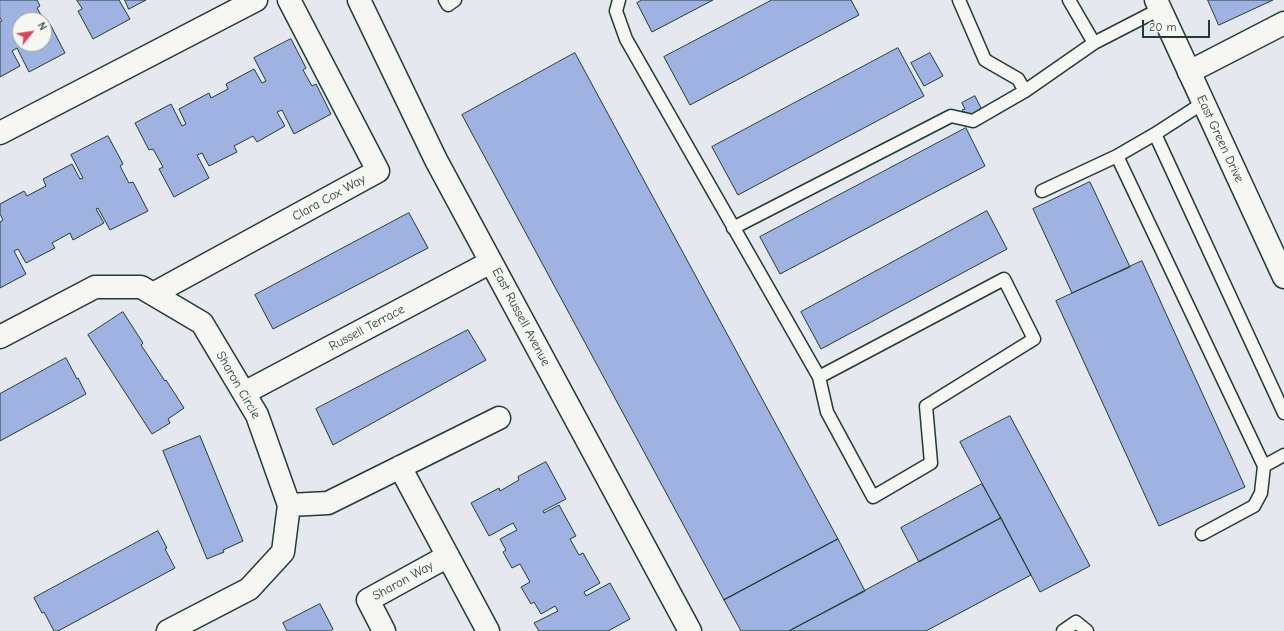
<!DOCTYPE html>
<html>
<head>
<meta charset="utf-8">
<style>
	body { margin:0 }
	#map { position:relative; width:1284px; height:631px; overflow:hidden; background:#e5e8ef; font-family:"Comic Neue",sans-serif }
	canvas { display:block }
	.north { position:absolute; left:12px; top:12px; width:40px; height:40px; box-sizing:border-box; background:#f6f6f2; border:1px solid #a0aca6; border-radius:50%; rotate:60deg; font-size:11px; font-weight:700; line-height:16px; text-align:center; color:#1f3d34 }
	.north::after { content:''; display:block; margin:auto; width:14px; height:18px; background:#d1495b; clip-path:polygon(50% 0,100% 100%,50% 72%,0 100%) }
	.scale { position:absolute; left:1142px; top:20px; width:68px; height:18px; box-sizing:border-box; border:2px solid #1f3d34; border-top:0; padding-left:5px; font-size:12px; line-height:14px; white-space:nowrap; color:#1f3d34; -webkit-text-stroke:3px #f6f6f2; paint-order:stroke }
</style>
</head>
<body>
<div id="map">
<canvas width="1284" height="631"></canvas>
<div class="north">N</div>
<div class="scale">20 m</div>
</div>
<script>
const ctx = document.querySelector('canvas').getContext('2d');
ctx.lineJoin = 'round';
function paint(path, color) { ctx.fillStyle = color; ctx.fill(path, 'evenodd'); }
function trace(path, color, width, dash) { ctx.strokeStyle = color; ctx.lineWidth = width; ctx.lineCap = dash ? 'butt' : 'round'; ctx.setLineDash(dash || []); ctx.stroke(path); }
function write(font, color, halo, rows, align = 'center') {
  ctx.font = font + ' "Comic Neue",sans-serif'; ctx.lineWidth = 4; ctx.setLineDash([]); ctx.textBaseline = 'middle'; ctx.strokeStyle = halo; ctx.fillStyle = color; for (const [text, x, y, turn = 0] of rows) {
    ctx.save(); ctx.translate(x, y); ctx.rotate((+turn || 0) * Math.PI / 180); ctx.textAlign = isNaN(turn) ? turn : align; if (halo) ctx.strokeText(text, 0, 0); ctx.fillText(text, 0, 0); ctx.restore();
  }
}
const building = new Path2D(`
	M0,0H37L40,6L37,8L44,20H20V44H44V20L47,26L50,24L65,53L29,72L17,48L12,51L20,66L0,77V22L2,21L0,18Z
	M77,0H119L130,19L93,39L78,11L82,9Z
	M125,0H146L129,9Z
	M642,0H713L652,32L637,3Z
	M772,0H851L859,15L690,105L664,57Z
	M1208,0H1273L1219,25Z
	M291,39L306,68L303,70L312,86L316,84L331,114L294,134L282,110L277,112L285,126L257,142L253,136L234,146L237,152L209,166L202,153L197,155L209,178L174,197L159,169L163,167L153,149L149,150L135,123L171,104L182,126L186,124L179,109L209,93L211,98L228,89L226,84L254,69L262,83L266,81L254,58Z
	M898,48L924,96L738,195L712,147Z
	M575,53L838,539L724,600L462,115Z
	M930,53L943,76L924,86L911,63Z
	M975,96L982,110L969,117L966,112L964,113L962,110L965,109L962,103Z
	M966,128L985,166L780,274L760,237Z
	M108,136L123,164L120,166L129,183L133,182L148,211L110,230L98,208L96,209L104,223L73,240L70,233L52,243L55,248L26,263L18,249L14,251L26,274L0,288V222L3,220L0,214V204L24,191L27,196L46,186L43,179L72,164L80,179L83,178L71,155Z
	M1090,182L1130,267L1072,293L1033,209Z
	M987,211L1007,249L821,349L801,312Z
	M409,213L428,248L273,329L255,295Z
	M1142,261L1245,487L1159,526L1056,301Z
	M123,312L143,343L141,345L165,381L166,380L184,408L168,419L170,423L152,434L88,335Z
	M468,330L486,360L333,445L316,409Z
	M66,358L77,379L78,378L86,394L0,441V394Z
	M1010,416L1090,566L1040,592L960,442Z
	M200,436L243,541L223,550L224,552L207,559L163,451Z
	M546,462L566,499L543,511L544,513L559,505L576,536L570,539L579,555L583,553L600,583L584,592L586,596L610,583L630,619L608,631H539L534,623L558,611L555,606L541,614L534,602L531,604L521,587L530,582L520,564L512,568L503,552L506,550L500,539L517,530L513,523L489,536L471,503L499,488L500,491L519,480L518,477Z
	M982,484L1001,518L919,562L901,528Z
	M1001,518L1031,575L926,631H789Z
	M158,531L167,548L165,549L175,568L58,631H54L44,612L42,613L34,598Z
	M838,539L865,591L789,631H741L724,600Z
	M320,604L333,629L331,631H287L283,623Z`);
paint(building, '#a0b2e1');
trace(building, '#1f3d34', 1);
const lane = new Path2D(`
	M445,0L448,5L455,0
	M619,0L616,11L626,39L819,377L827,412L873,497L931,463L926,406L1034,339L1004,279L819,377
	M959,0L985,60L1018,79L1025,91
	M1069,0L1094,43
	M1203,103L1155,134L1284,413
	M1155,134L1117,156L1264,466L1284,455
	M1042,191L1117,156
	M733,228L951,116L973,121L1025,91L1094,43L1160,9
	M1202,534L1254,506L1261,493L1264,466
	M1063,631L1076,622L1087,631`);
const street = new Path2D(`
	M359,0L436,160L690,631
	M1189,72L1284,23
	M0,133L256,0
	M153,294L378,171L289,0
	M0,337L95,287H141L202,323L257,415L289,505L283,552L249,589L168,631
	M244,393L491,262
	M400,467L488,631
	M289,505L328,503L499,418
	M384,631L368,600L448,556`);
const secondary = new Path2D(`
	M1156,0L1284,277`);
trace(lane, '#1f3d34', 15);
trace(street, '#1f3d34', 25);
trace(secondary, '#1f3d34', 25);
trace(lane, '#f6f6f2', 12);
trace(street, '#f6f6f2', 22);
trace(secondary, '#f6f6f2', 22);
write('13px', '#1f3d34', '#f6f6f2', [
	["East Green Drive",1220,139,65],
	["Clara Cox Way",329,198,-29],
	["East Russell Avenue",521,317,62],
	["Russell Terrace",367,328,-28],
	["Sharon Circle",238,385,60],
	["Sharon Way",403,581,-29]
]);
</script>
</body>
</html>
